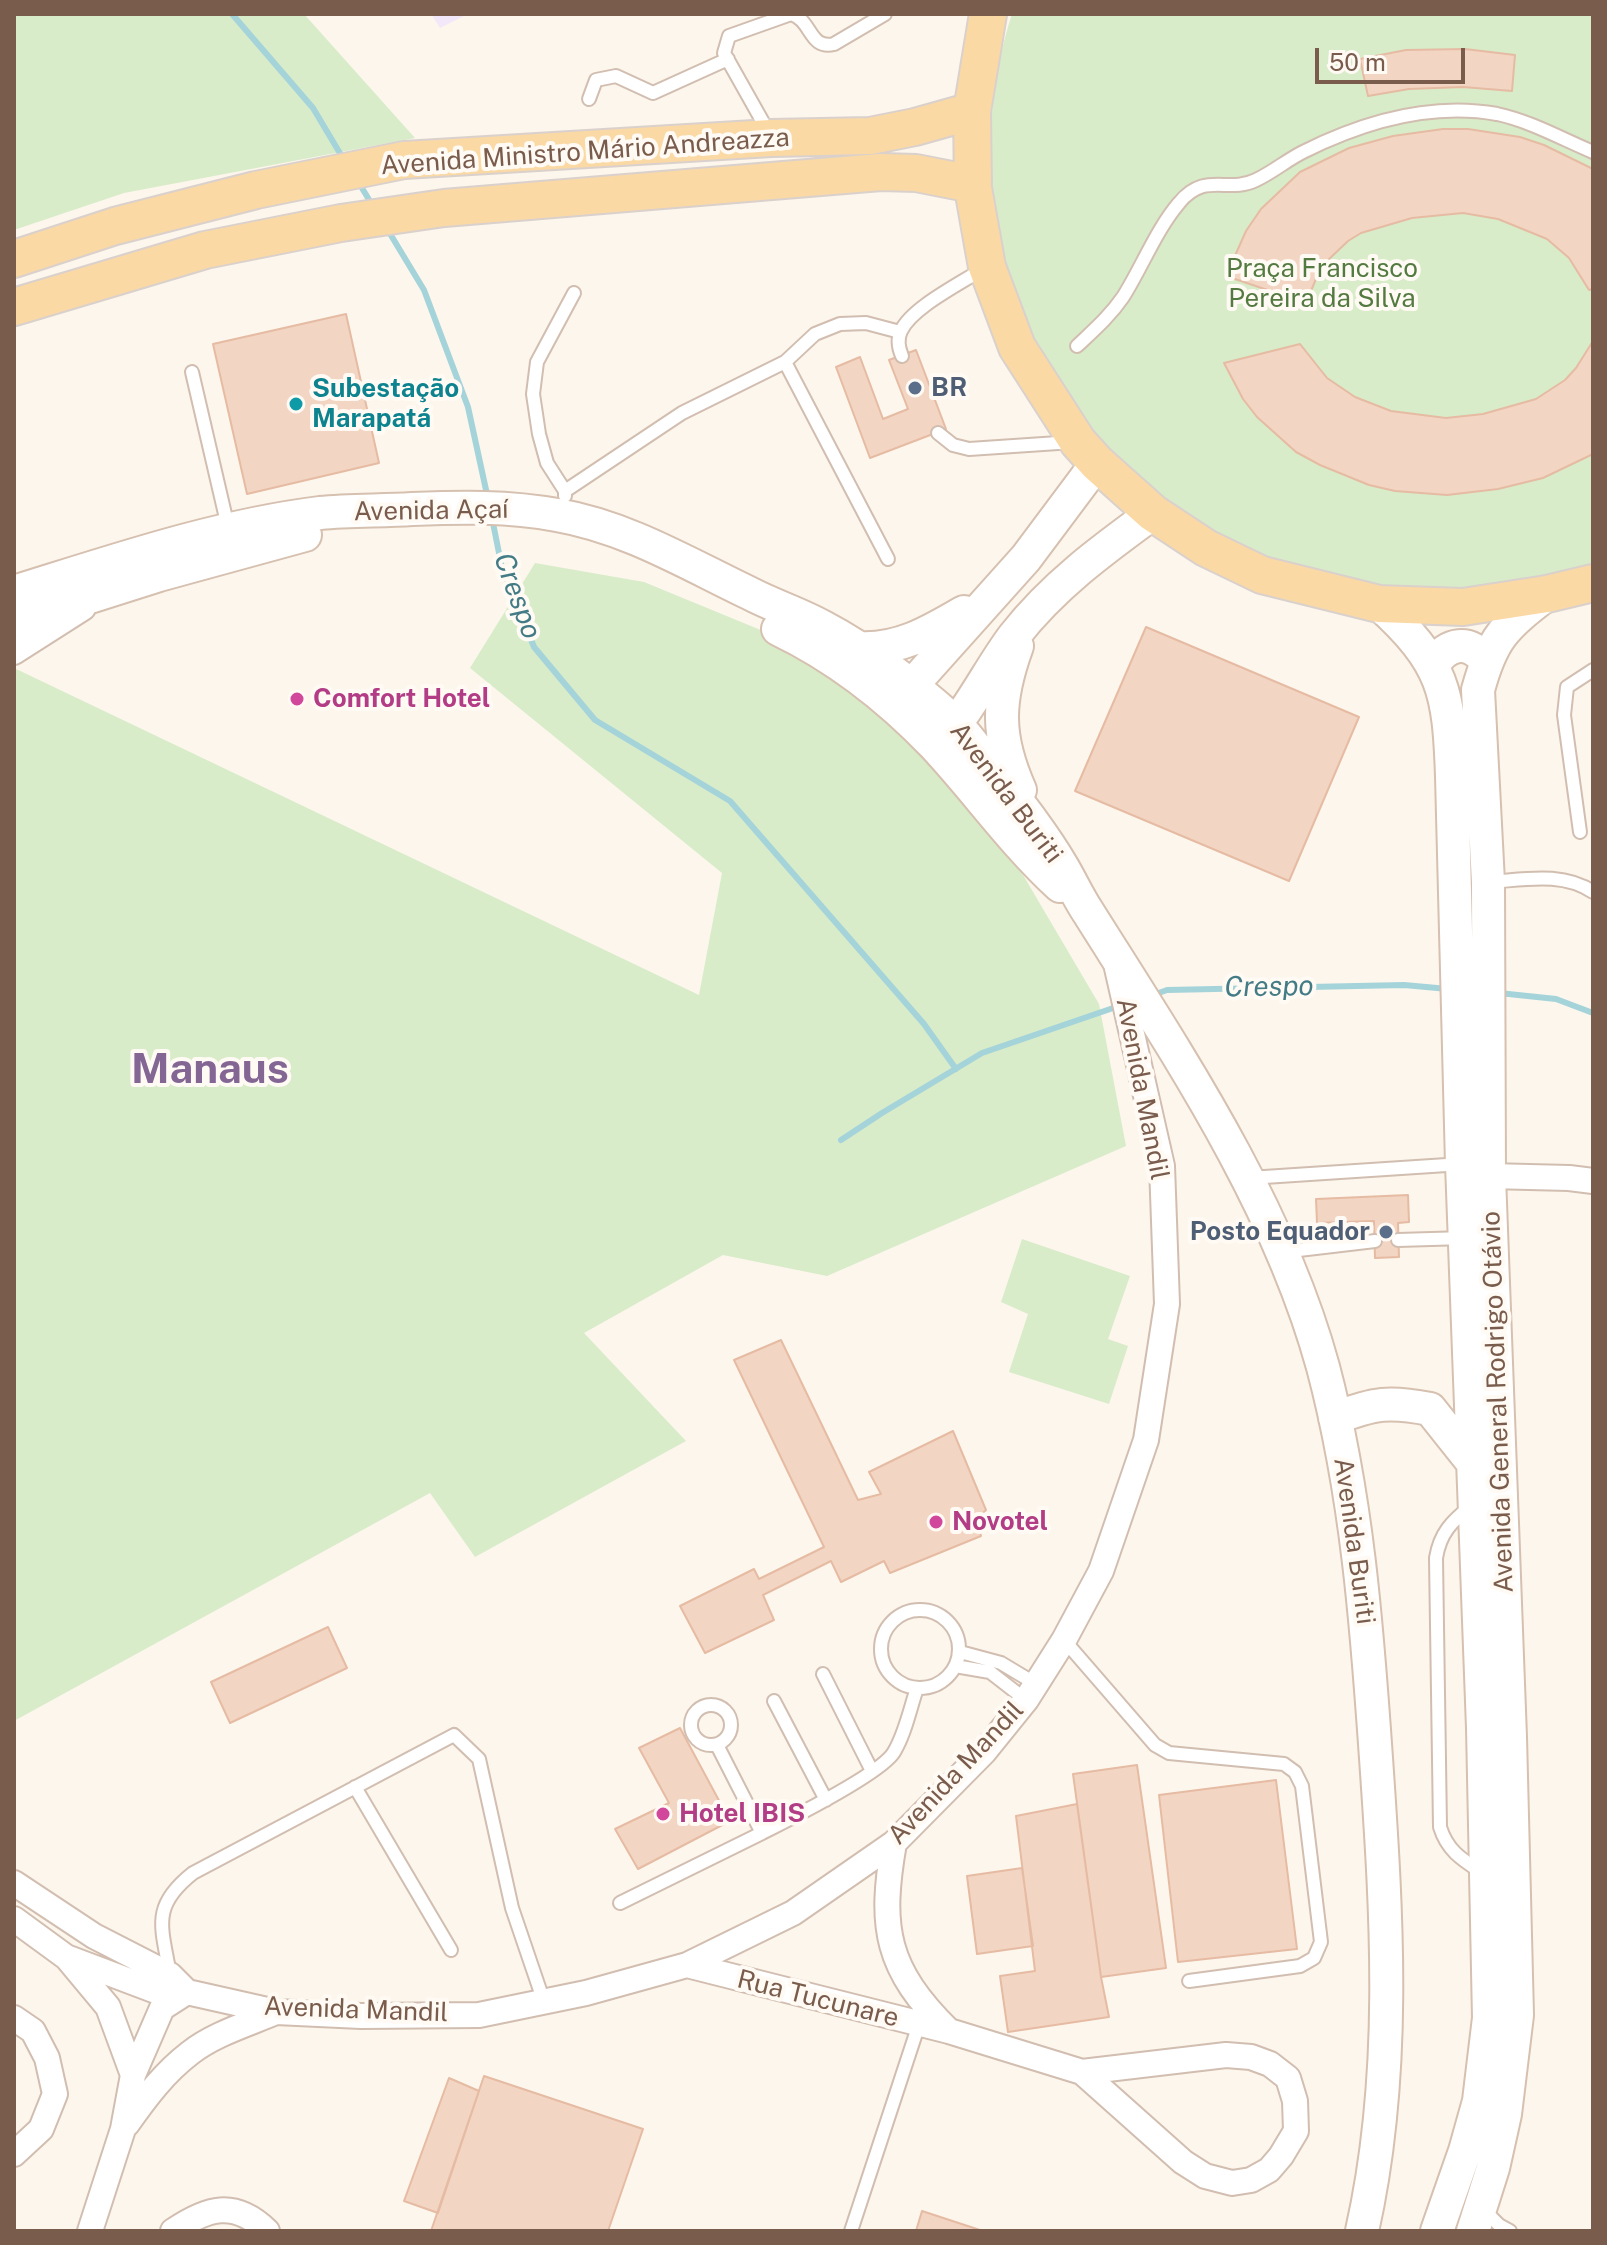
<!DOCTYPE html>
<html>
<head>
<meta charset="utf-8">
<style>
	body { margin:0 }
	#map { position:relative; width:1607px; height:2245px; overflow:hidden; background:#fdf6ec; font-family:"Public Sans",sans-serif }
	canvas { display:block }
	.frame { position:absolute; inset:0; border:16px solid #7a5c4d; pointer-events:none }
	.scale { position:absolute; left:1315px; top:48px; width:150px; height:36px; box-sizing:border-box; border:4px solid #7a5c4d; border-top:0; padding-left:10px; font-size:24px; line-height:28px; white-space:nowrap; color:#7a5c4d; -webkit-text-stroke:6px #fffaf3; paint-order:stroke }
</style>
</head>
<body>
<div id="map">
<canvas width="1607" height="2245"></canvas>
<div class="frame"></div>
<div class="scale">50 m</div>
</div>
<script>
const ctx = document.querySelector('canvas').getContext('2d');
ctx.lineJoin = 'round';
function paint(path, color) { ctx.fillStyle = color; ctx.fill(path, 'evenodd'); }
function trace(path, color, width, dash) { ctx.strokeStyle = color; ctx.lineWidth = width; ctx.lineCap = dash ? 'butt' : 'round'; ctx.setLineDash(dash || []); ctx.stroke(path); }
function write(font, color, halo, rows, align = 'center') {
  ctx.font = font + ' "Public Sans",sans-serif'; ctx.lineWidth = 8; ctx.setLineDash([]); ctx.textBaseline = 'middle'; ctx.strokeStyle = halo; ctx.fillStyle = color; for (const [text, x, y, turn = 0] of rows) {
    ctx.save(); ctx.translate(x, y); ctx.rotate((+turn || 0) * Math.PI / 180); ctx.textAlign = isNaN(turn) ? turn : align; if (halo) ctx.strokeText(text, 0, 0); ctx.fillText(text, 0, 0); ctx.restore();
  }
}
paint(new Path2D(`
	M431,14H468L440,28Z`), '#f3e8fa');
paint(new Path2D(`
	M14,14H304L415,138L124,193L14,230Z
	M1012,14H1593V568C1557,574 1522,581 1486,587C1471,590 1454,595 1438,596C1413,596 1385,593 1360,589C1321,583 1281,568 1246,551C1045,456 943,226 1012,14Z
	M535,563L644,582L785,640L901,728L1016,863L1099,1004L1126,1146L827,1276L723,1255L584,1333L686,1441L475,1557L430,1493L14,1721V668L699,995L722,873L470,668Z
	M1022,1239L1130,1276L1108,1339L1128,1346L1109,1404L1009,1372L1028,1314L1001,1302Z`), '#d8ecc9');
trace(new Path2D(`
	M232,14L313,108L344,160
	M359,183L374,208
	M386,227L424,290L468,407L488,499
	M492,518L502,568L534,647L595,720L730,801L924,1024L956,1069
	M1499,993L1556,999L1593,1013
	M1153,995L1167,990L1404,985L1448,989
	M841,1140L882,1113L982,1053L1119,1006`), '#a5d3da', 6);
const building = new Path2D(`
	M1465,49L1515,55L1512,91L1463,87L1409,89L1368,96L1360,59L1406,50Z
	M1443,129H1468L1520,137L1544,145L1593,169V289L1589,290L1569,258L1547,239L1498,219L1463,213L1412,218L1361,233L1348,241L1326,262L1318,274L1306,303L1226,276L1246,231L1261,209L1300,172L1349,148L1393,136Z
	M346,314L379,463L247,494L213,344Z
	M1593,341V454L1543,478L1498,489L1447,495L1395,491L1369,485L1320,465L1296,452L1257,417L1243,399L1224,363L1300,344L1327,378L1355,397L1391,411L1446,418L1483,414L1536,399L1565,380L1576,368Z
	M916,350L946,429L870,458L836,367L860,357L883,419L908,409L889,360Z
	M1146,627L1359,717L1289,881L1075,791Z
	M1408,1195L1409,1222L1398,1223L1399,1257L1375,1258L1374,1221L1317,1223L1316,1199Z
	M781,1340L858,1500L881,1494L869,1472L953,1431L986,1510L977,1519L981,1536L890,1573L884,1561L841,1582L831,1561L763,1595L774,1620L705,1653L680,1606L754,1569L759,1579L824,1547L734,1360Z
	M328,1627L347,1668L230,1723L211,1682Z
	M680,1728L730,1821L638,1869L615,1829L669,1803L639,1748Z
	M1137,1765L1166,1968L1101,1977L1073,1774Z
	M1276,1780L1297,1949L1178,1962L1159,1795Z
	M1077,1804L1101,1977L1109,2017L1008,2032L1000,1976L1035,1971L1016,1816Z
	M1022,1868L1033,1946L977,1954L967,1876Z
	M484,2076L643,2129L608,2231H431Z
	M449,2078L479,2091L438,2213L404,2201Z
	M922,2211L983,2231H916Z`);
paint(building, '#f3d5c3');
trace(building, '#e6bba3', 2);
const lane = new Path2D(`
	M589,99L596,80L616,76L653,93L728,59
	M769,133L724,53L729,36L791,14C812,20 809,50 834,44L885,14
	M1077,346C1094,330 1110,316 1123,297C1142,267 1156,230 1179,203C1205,171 1227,194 1256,180C1273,172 1287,160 1303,152C1363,122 1429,102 1497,114C1530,121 1562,139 1593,152
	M902,356C899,349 897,339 901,331C912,307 962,283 984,268
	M785,362L888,559
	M192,372L228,527
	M938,433L953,445L969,449L1073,442
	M565,491L682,413L785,362L815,334L840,324L866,323L900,332
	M565,496V491L547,463L539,434L533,394L537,362L574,293
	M1580,832L1564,715L1567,687L1593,670
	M1488,882C1523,880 1562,871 1593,892
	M1249,1178L1462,1164
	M1398,1240L1465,1238
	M1282,1252L1375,1241
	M1471,1506C1452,1521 1440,1533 1436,1558L1440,1827C1447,1850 1461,1859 1481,1872
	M881 1649a39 39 0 1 1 78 0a39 39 0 1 1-78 0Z
	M1064,1640L1155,1745L1169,1753L1284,1764L1295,1772L1302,1786L1321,1942L1314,1958L1300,1966L1189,1981
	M960,1652L1001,1663L1036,1684
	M955,1666L990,1672L1026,1700
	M823,1674L872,1771
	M774,1701L826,1800
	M691 1725a20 20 0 1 1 40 0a20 20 0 1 1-40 0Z
	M717,1745L762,1833C788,1820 882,1773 894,1752C905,1734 910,1709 917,1688
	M355,1787L451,1950
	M620,1903L762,1833
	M170,1975C162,1927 150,1907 193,1873L454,1735L479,1759L512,1908L544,2002
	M1482,2208L1499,2225L1510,2231
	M851,2231L920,2021`);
const street = new Path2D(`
	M14,652L83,608
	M1489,1176L1569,1178L1593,1181
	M894,1843C879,1928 886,1969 949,2031
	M14,1883L94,1936L170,1975L187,1992
	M14,1919L66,1957L156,1991L187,1992L276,2012L361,2016L479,2015L586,1993L687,1965L793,1913L894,1843L984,1752L1026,1700L1064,1640L1101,1571L1146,1440L1167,1304L1162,1166L1117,968
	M68,1959L108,2007L133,2075
	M687,1965L949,2031L1082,2072L1226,2055L1251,2057L1270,2064L1288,2078L1295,2101L1296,2131L1281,2156L1269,2170L1251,2180L1232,2183L1205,2176L1183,2162L1082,2072
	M14,2018L33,2031L47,2058L55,2094L41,2129L14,2154
	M127,2124C146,2097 164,2073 190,2053C214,2034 248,2024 276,2012
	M90,2231L123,2129L133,2075L162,2008L187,1992
	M173,2231C207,2208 234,2199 267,2231`);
const secondary = new Path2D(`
	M14,592C114,561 216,526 320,513C350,510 382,511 412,509C461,507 508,506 557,515C627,527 688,564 751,594C774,606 800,614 823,627C865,649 916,687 951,719C967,734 979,753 993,770C1017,801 1042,832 1062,866C1071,881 1078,897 1088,912C1178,1055 1278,1203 1323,1367C1357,1495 1367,1627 1376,1758C1387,1916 1397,2076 1362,2231
	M1379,604C1444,663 1449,691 1452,776L1462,1164L1483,1728L1489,2018L1479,2101L1465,2151L1437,2231
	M14,621L159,575L305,535
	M778,629C836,657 889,698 934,745C977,791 1013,843 1060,886
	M1017,646C997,701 996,736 1020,790
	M857,648C898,651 930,632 964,612
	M1433,665C1448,642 1469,639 1486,661
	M897,702L1026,558L1097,463
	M943,738C971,709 989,669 1014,636C1053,586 1102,550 1153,513
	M1335,1418C1375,1403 1389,1401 1430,1409L1473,1463
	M1473,2231L1493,2168L1505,2114L1517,2015L1510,1737L1489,1176L1488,882L1478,690C1492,638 1504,627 1547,594`);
const primary = new Path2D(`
	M988,14L972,111L973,188L987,267L1017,347L1078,442L1097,463L1153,513L1206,548L1262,575L1379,604L1463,607L1547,594L1593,583
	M14,259L115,226L256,190L404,160L771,138L870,136L915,127L972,111
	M14,307L205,250L341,223L444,208L881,172L916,173L972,184`);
trace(lane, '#d1beb0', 16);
trace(street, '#d1beb0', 28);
trace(secondary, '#d6c0b0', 36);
trace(primary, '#dad1cd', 40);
trace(lane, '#fff', 12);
trace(street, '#fff', 24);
trace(secondary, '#fff', 32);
trace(primary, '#fbd9a5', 36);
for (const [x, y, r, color] of [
	[915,388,8,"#5c6f8a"],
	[296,404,8,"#0f9aa8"],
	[297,699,8,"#d1479c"],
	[1386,1232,8,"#5c6f8a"],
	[936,1522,8,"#d1479c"],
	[663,1814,8,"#d1479c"]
]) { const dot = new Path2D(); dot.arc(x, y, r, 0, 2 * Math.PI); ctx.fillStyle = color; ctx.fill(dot); trace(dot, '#fffaf3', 3); }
write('26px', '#7a5c4d', '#fffaf3', [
	["Avenida Ministro Mário Andreazza",585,152,-4],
	["Avenida Açaí",431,511,-1],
	["Avenida Buriti",1006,793,53],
	["Avenida Mandil",1142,1089,79],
	["Avenida General Rodrigo Otávio",1498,1402,-92],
	["Avenida Buriti",1354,1541,82],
	["Avenida Mandil",956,1773,-47],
	["Rua Tucunare",818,1999,14],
	["Avenida Mandil",356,2010,2]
]);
write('26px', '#537a41', '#fffaf3', [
	["Praça Francisco",1322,269],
	["Pereira da Silva",1322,299]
]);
write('bold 26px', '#4e5e75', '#fffaf3', [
	["BR",931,388],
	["Posto Equador",1370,1232,"right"]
], 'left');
write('bold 26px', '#0d838f', '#fffaf3', [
	["Subestação",312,389],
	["Marapatá",312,419]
], 'left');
write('bold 26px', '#b23c85', '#fffaf3', [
	["Comfort Hotel",313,699],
	["Novotel",952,1522],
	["Hotel IBIS",679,1814]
], 'left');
write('italic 28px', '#437c86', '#fffaf3', [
	["Crespo",517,596,70],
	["Crespo",1269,987,-1]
]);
write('bold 42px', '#846695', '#fffaf3', [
	["Manaus",210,1070]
]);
</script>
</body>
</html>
